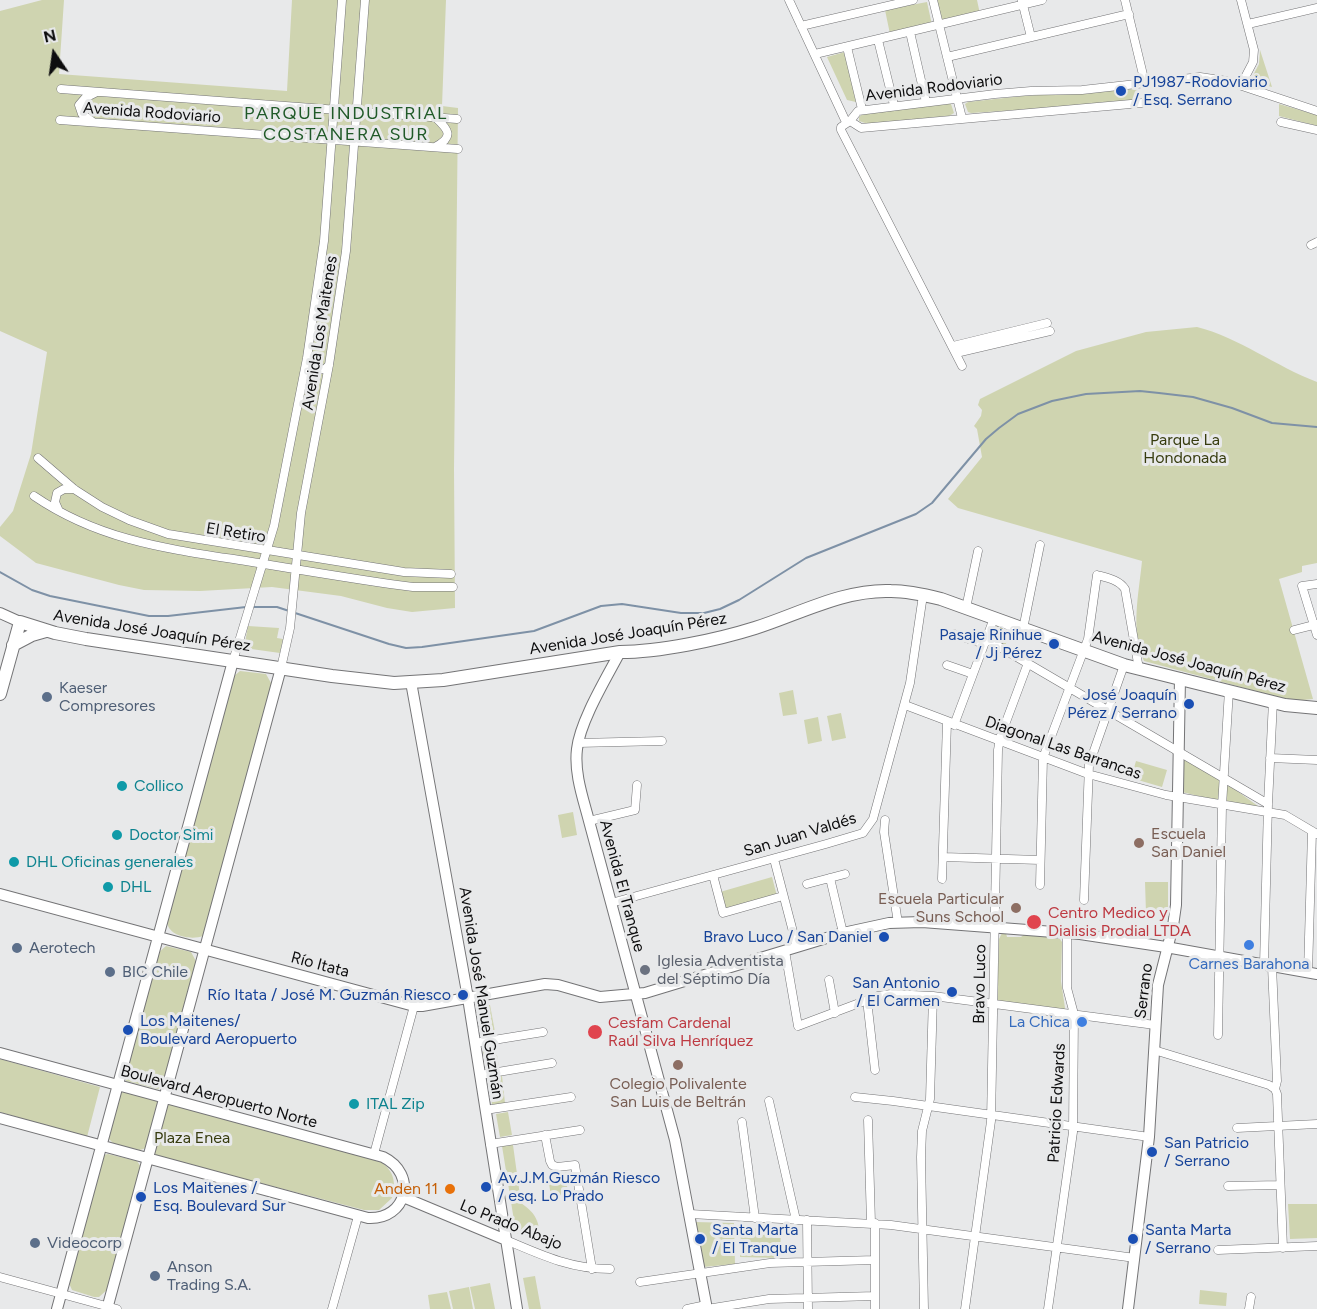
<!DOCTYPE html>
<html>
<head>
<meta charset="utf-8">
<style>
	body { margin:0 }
	#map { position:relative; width:1317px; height:1309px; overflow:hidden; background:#e8e9ea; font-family:Figtree,sans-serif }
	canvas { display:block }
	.north { position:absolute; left:24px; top:24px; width:60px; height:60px; -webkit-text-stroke:4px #e8e9ea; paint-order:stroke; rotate:347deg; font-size:16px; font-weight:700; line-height:24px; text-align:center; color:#0d0d0e }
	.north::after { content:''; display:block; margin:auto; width:21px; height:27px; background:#0d0d0e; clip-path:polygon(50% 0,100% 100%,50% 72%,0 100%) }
</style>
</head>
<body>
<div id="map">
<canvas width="1317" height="1309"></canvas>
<div class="north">N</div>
</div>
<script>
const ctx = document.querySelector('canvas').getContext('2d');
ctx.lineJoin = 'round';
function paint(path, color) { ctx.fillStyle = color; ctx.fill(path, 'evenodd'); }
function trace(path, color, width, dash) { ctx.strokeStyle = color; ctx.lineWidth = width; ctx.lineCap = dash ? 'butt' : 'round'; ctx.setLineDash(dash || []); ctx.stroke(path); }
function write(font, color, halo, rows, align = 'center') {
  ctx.font = font + ' Figtree,sans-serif'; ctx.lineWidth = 6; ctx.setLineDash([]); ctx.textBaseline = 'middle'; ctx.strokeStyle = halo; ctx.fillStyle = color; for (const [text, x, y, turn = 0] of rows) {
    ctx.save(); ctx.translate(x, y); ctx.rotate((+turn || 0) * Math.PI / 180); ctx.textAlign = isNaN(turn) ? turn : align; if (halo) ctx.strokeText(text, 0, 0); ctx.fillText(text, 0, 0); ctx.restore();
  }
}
paint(new Path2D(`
	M42,0H64L59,74L287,91L292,0H446L442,106L458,108L454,469L455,608L412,612L387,608L341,596L272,587L200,591L144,590L119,585L36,563L0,536V527L13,511L31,454L47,352L0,331V11Z
	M937,0H977L980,14L942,22Z
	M927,2L932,25L890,34L885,10Z
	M1260,50L1272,87L1250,81L1259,64Z
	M845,52L856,102L847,100L827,57Z
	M1136,89L1139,91L1140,100L1080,106L971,113L968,112L965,104L968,102L1023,96Z
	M946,104H951L954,113L949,116L868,124L859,121V117L866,112Z
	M1279,104L1317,115V126L1279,116Z
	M1197,327C1240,338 1275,366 1317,382V563L1302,566V572L1279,579L1313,699L1293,701L1144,661C1130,631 1139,593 1142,561L958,508L948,499L982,457L977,429L974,426L981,416L982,410L978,405L980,399L1076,351L1146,332Z
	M994,624L1012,630L1004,648L989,639Z
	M248,626L279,628L277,638L283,639L280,653L244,648Z
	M240,671L266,674L271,683V690L203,936C192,940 170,937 167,923L234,676Z
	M793,690L797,714L783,716L779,693Z
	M841,713L846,738L832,741L827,716Z
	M818,717L822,741L808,744L804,720Z
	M1182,758L1220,780L1219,801L1182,792Z
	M1136,761L1167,770L1162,787L1131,778Z
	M1226,783L1262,809L1225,802Z
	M573,812L577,835L562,838L558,815Z
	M772,877L777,896L725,910L720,892Z
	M1145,882H1168V912L1146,913Z
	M1002,933H1006L1007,937H1021L1025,934L1060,939L1062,942L1061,981L1065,1008L1064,1010L997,1001L999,939Z
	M166,946L191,952L197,963L163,1085L158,1089L126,1081L125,1076L158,953Z
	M490,1005L495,1032L482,1034L478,1007Z
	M495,1043L499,1067L486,1069L482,1045Z
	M0,1059L100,1087L87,1137L0,1112Z
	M502,1076L505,1103L492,1105L489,1078Z
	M123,1092L157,1100L158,1104L146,1148L140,1150L114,1144L108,1138L120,1094Z
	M168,1104L378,1160C393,1169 397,1181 392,1198L379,1210H364L153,1155Z
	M508,1112L512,1135L500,1137L496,1114Z
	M513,1145L521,1203C538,1215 538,1221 541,1240L516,1233L502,1146Z
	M108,1154L137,1161L141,1167L108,1289L99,1297H94L72,1290L68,1281L103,1155Z
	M569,1172L572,1174L574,1185L567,1186L569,1194L551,1197L548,1176Z
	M1288,1204H1317V1238L1290,1239Z
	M695,1222L734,1223L735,1264L703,1267Z
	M741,1228L781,1229L780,1258L740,1257Z
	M535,1276L541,1309H529L523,1278Z
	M490,1283L495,1309H475L470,1287Z
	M469,1287L473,1309H453L449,1291Z
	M1200,1290L1227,1293L1226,1306L1199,1304Z
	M447,1292L451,1309H430L428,1295Z`), '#cfd4b0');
trace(new Path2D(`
	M0,572L32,590L50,596L149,616H168L246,607
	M251,607H277L389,644L406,648L422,647L534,631L601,606L622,604L681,613H704L720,609L739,600L806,558L916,514L932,503L986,439L999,428L1018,414L1052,401L1086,394L1140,391L1159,393L1193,397L1232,408L1272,423L1317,427`), '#7e91a6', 2);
const street = new Path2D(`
	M789,0L846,122
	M933,0L962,118
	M1125,0L1145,83
	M1241,0L1254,50L1253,62L1241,85
	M1022,1L1031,37
	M1248,24L1317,8
	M801,26L913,0
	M910,32L926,102
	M878,40L894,105
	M847,47L862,109
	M815,54L1042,0
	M947,57L1129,14
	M61,89L457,119
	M60,120L458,149
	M850,121L861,128L1142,103
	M93,122L82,114L79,105L85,98L95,93
	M1281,122L1317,130
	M435,147C454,137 449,130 436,118
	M1311,245L1317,242
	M953,346L1047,323
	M956,353L1050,331
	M307,360L309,365L316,370L325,369L329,365
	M962,366L841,130V127L850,121L858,111L995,94L1031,91L1082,90L1200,77L1227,81L1317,111
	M38,458L74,489L102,507L129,520L168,534L404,572L451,574
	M34,496C100,541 169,549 246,561C294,569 342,577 390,584L413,587H453
	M59,511L55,502L57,493L64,489H74
	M1317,584L1302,586L1317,635
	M966,608L978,551
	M1023,629L1040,545
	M1294,630L1317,624
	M954,634L984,644
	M986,639L1268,804
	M233,661L274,526L307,358L324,241L342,0
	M947,665L973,674
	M281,668L290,628L301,513L329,365L346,251L365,0
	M905,705L1088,774L1166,795L1285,815L1317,834
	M954,725L994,618
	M578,743L662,741
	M1270,758L1317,760
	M885,820L884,832L898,923
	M589,821L635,810L637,785
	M943,857L1040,860
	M774,859L797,947
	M713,875L723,913L783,896
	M830,878L843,933
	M942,879L947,722
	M807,884L845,874
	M1040,885L1043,758L1088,639L1097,575C1108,578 1119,580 1125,589L1139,669
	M1084,900L1089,765L1124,665
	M611,903L826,844L863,833L873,819L910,683L923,595
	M785,951L798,1026L878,996L891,994L933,996L1155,1025
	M1264,965L1268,804L1273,701
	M1272,966L1277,1081L1275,1089L1277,1094L1283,1248
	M1308,973L1312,831
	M829,980L835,1013
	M867,1000L875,1070
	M1218,1035L1222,806L1229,690
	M475,1043L543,1032
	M1154,1050L1269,1085L1275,1089
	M480,1075L552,1063
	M855,1097L893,1101L1149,1137
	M769,1101L796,1220
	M485,1110L571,1097
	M868,1120L871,1223
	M742,1122L755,1218
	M1237,1128L1317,1124
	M545,1135L550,1161L552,1165L557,1167L575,1165L592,1269
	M490,1144L580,1130
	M374,1154L414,1006
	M1228,1186L1280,1185
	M690,1214L891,1225L1135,1258
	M807,1220L808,1309
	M875,1223V1309
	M506,1240C541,1255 571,1269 610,1269
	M1218,1250L1317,1246
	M0,1277L117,1309
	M640,1282L770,1263L875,1260
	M332,1309L358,1216
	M687,1309L706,1305
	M707,1309L769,1299L875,1296
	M924,1309L921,1157L922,1131L930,1099L933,996
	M965,1309L991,1121L998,750L1000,738L1028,663
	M1048,1309L1073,1132L1074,1014L1067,988V933
	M1249,1309L1251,1297`);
const secondary = new Path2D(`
	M0,613L20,622
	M620,652C607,677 580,721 577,749C574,773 583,798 589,821L675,1140L707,1309
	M411,682L468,998L517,1309
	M0,894L414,1006H422L545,984L558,985L600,997L645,993L843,933L889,923L922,922L1080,934L1166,947L1317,974
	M0,1053L383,1157C418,1174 407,1220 368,1218L0,1118
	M403,1197L506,1240
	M57,1309L233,661
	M107,1309L281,668
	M1128,1309L1149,1137L1158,985L1173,926L1176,905L1180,678`);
const primary = new Path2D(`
	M13,645L32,635L46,631
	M0,694L20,622L55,633L86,639L332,676L394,683L443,680L620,652C659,652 717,640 755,628C799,614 844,589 891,591C908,591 925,595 941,599L1124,665L1285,705L1317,708`);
trace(street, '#747476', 9);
trace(secondary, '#747476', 12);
trace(primary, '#747476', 14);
trace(street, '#fff', 8);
trace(secondary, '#fff', 10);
trace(primary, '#fff', 12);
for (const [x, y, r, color] of [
	[1121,91,6,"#1a4fb4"],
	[1054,644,6,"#1a4fb4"],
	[47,697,6,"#5c6f8a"],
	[1189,704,6,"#1a4fb4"],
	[122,786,6,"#0f9aa8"],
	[117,835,6,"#0f9aa8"],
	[1139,843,6,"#8d6e63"],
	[14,862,6,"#0f9aa8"],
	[108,887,6,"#0f9aa8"],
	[1016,908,6,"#8d6e63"],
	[1034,922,8,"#e0444e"],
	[884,937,6,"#1a4fb4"],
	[1249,945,6,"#3f7fe0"],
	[17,948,6,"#5c6f8a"],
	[645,970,6,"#6b7280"],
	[110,972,6,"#5c6f8a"],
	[952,992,6,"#1a4fb4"],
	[463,995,6,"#1a4fb4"],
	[1082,1022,6,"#3f7fe0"],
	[128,1030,6,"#1a4fb4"],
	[595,1032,8,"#e0444e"],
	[678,1065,6,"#8d6e63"],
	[354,1104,6,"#0f9aa8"],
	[1152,1152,6,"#1a4fb4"],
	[486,1187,6,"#1a4fb4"],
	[450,1189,6,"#e8710a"],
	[141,1197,6,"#1a4fb4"],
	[700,1239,6,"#1a4fb4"],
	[1133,1239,6,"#1a4fb4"],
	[35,1243,6,"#5c6f8a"],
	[155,1276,6,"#5c6f8a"]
]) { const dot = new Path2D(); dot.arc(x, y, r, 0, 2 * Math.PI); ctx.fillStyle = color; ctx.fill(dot); trace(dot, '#e8e9ea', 2); }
write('16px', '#164399', '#e8e9ea', [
	["PJ1987-Rodoviario",1133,82],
	["/ Esq. Serrano",1133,100],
	["Pasaje Rinihue",1042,635,"right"],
	["/ Jj Pérez",1042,653,"right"],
	["José Joaquín",1177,695,"right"],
	["Pérez / Serrano",1177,713,"right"],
	["Bravo Luco / San Daniel",872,937,"right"],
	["San Antonio",940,983,"right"],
	["/ El Carmen",940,1001,"right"],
	["Río Itata / José M. Guzmán Riesco",451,995,"right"],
	["Los Maitenes/",140,1021],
	["Boulevard Aeropuerto",140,1039],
	["San Patricio",1164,1143],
	["/ Serrano",1164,1161],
	["Av.J.M.Guzmán Riesco",498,1178],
	["/ esq. Lo Prado",498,1196],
	["Los Maitenes /",153,1188],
	["Esq. Boulevard Sur",153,1206],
	["Santa Marta",712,1230],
	["/ El Tranque",712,1248],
	["Santa Marta",1145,1230],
	["/ Serrano",1145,1248]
], 'left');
write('16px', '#0d0d0e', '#e8e9ea', [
	["Avenida Rodoviario",934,88,-7],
	["Avenida Rodoviario",152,113,4],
	["Avenida Los Maitenes",320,333,-81],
	["El Retiro",236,533,9],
	["Avenida José Joaquín Pérez",152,631,9],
	["Avenida José Joaquín Pérez",628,634,-9],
	["Avenida José Joaquín Pérez",1189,662,15],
	["Diagonal Las Barrancas",1063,748,19],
	["San Juan Valdés",800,835,-17],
	["Avenida El Tranque",622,886,75],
	["Río Itata",320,965,15],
	["Bravo Luco",980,984,-89],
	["Serrano",1144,991,-83],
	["Avenida José Manuel Guzmán",481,993,81],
	["Boulevard Aeropuerto Norte",219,1097,15],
	["Patricio Edwards",1057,1103,-87],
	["Lo Prado Abajo",511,1225,22]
]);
write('16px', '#373c0f', '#e8e9ea', [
	["Parque La",1185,440],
	["Hondonada",1185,458],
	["Plaza Enea",192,1138]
]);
write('16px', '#4e5e75', '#e8e9ea', [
	["Kaeser",59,688],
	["Compresores",59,706],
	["Aerotech",29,948],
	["BIC Chile",122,972],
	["Videocorp",47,1243],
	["Anson",167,1267],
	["Trading S.A.",167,1285]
], 'left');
write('16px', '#0d838f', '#e8e9ea', [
	["Collico",134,786],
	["Doctor Simi",129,835],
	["DHL Oficinas generales",26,862],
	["DHL",120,887],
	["ITAL Zip",366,1104]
], 'left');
write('16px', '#785e54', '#e8e9ea', [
	["Escuela",1151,834],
	["San Daniel",1151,852],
	["Escuela Particular",1004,899,"right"],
	["Suns School",1004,917,"right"],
	["Colegio Polivalente",678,1084,"center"],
	["San Luis de Beltrán",678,1102,"center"]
], 'left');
write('16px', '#be3a42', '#e8e9ea', [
	["Centro Medico y",1048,913],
	["Dialisis Prodial LTDA",1048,931],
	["Cesfam Cardenal",608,1023],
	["Raúl Silva Henríquez",608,1041]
], 'left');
write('16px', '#5b616d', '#e8e9ea', [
	["Iglesia Adventista",657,961],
	["del Séptimo Día",657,979]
], 'left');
write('16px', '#366cbe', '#e8e9ea', [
	["Carnes Barahona",1249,964],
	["La Chica",1070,1022,"right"]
]);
write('16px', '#c56008', '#e8e9ea', [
	["Anden 11",438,1189]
], 'right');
ctx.letterSpacing = '1.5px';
write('18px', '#205a28', '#e8e9ea', [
	["PARQUE INDUSTRIAL",346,114],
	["COSTANERA SUR",346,135]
]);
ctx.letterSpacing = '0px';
</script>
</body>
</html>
